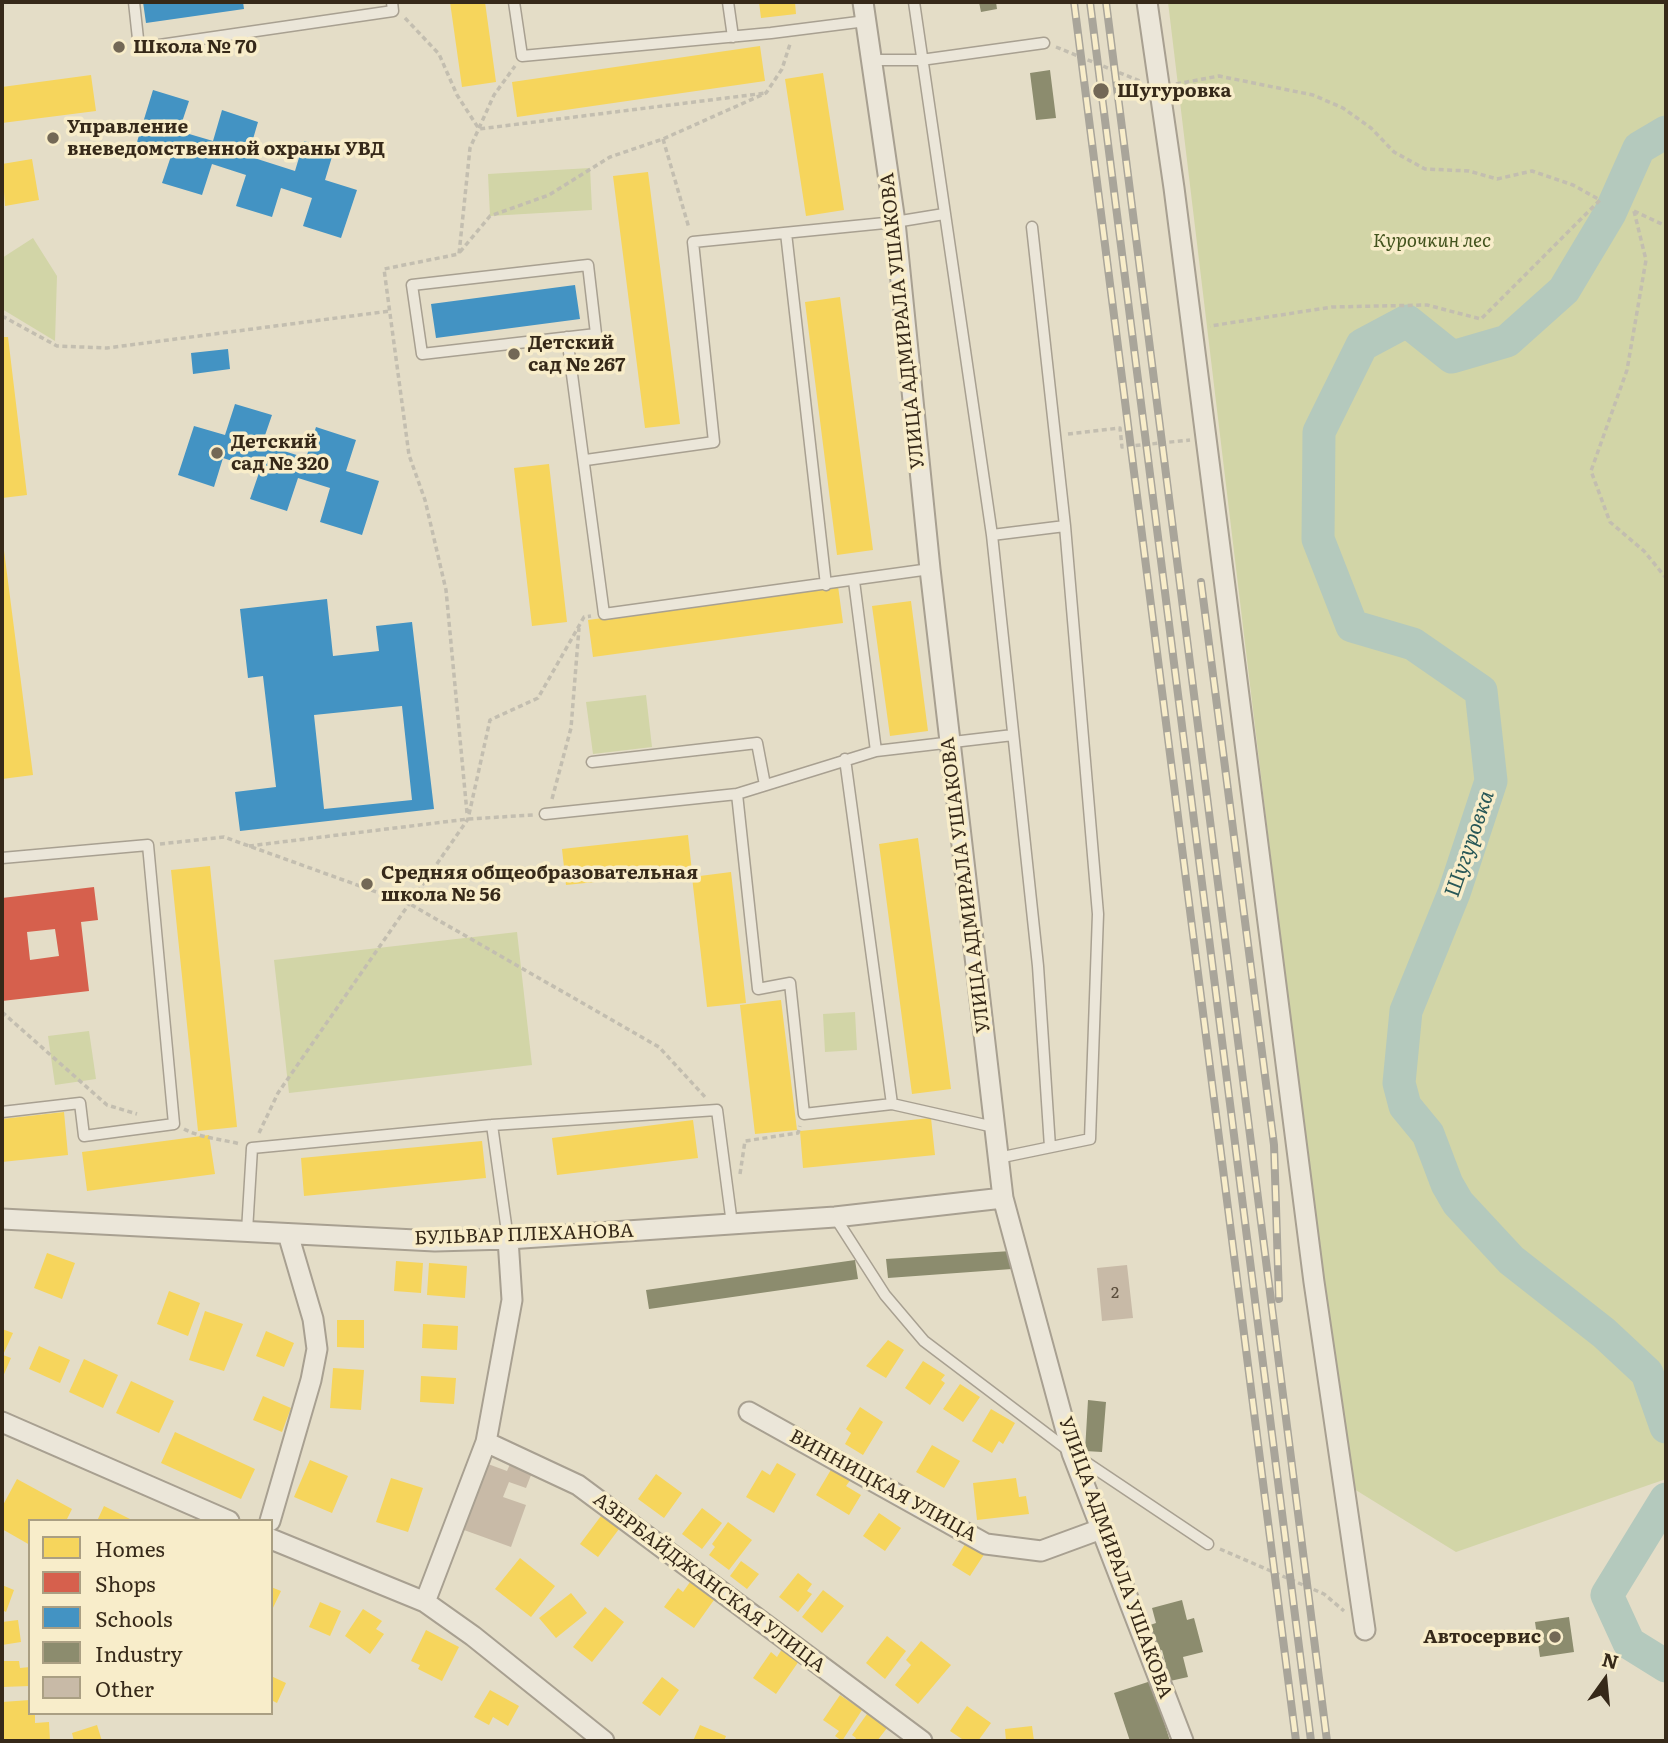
<!DOCTYPE html>
<html>
<head>
<meta charset="utf-8">
<style>
	body { margin:0 }
	#map { position:relative; width:1668px; height:1743px; overflow:hidden; background:#e4ddc7; font-family:Literata,serif }
	canvas { display:block }
	.frame { position:absolute; inset:0; border:4px solid #362919; pointer-events:none }
	.legend { position:absolute; left:28px; top:1519px; width:245px; height:196px; box-sizing:border-box; background:#f8edca; border:2px solid #aa9f83; margin:0; padding:9px 12px; list-style:none; font-size:21px; color:#362919 }
	.legend li { display:flex; align-items:center; gap:14px; height:35px }
	.legend b { width:35px; border:2px solid #aa9f83 }
	.north { position:absolute; left:1570px; top:1645px; width:70px; height:70px; -webkit-text-stroke:5px #f8edca; paint-order:stroke; rotate:15deg; font-size:19px; font-weight:700; line-height:28px; text-align:center; color:#362919 }
	.north::after { content:''; display:block; margin:auto; width:24px; height:32px; background:#362919; clip-path:polygon(50% 0,100% 100%,50% 72%,0 100%) }
</style>
</head>
<body>
<div id="map">
<canvas width="1668" height="1743"></canvas>
<div class="frame"></div>
<ul class="legend">
<li><b style="height:19px;background:#f6d55c"></b>Homes</li>
<li><b style="height:19px;background:#d6604d"></b>Shops</li>
<li><b style="height:19px;background:#4393c3"></b>Schools</li>
<li><b style="height:19px;background:#8c8c6e"></b>Industry</li>
<li><b style="height:19px;background:#c8baa7"></b>Other</li>
</ul>
<div class="north">N</div>
</div>
<script>
const ctx = document.querySelector('canvas').getContext('2d');
ctx.lineJoin = 'round';
function paint(path, color) { ctx.fillStyle = color; ctx.fill(path, 'evenodd'); }
function trace(path, color, width, dash) { ctx.strokeStyle = color; ctx.lineWidth = width; ctx.lineCap = dash ? 'butt' : 'round'; ctx.setLineDash(dash || []); ctx.stroke(path); }
function write(font, color, halo, rows, align = 'center') {
  ctx.font = font + ' Literata,serif'; ctx.lineWidth = 7; ctx.setLineDash([]); ctx.textBaseline = 'middle'; ctx.strokeStyle = halo; ctx.fillStyle = color; for (const [text, x, y, turn = 0] of rows) {
    ctx.save(); ctx.translate(x, y); ctx.rotate((+turn || 0) * Math.PI / 180); ctx.textAlign = isNaN(turn) ? turn : align; if (halo) ctx.strokeText(text, 0, 0); ctx.fillText(text, 0, 0); ctx.restore();
  }
}
paint(new Path2D(`
	M1168,2H1666V1479L1456,1552L1346,1484Z
	M590,168L592,210L490,216L488,174Z
	M33,238L57,276L55,341L2,309V258Z
	M646,695L652,747L593,754L586,702Z
	M517,932L532,1065L289,1093L274,960Z
	M855,1012L857,1050L825,1052L823,1014Z
	M89,1031L96,1079L55,1085L48,1036Z`), '#d2d5a7');
paint(new Path2D(`
	M450,2H485L496,82L462,87Z
	M759,2H795L796,14L761,18Z
	M760,46L765,81L517,117L512,82Z
	M823,73L844,210L806,216L785,79Z
	M91,75L96,111L2,123V87Z
	M32,159L39,200L5,206L2,164Z
	M648,172L680,424L645,428L613,176Z
	M840,297L873,550L837,555L805,302Z
	M2,337H8L27,495L2,498Z
	M549,464L567,622L532,626L514,468Z
	M2,535L33,775L2,779Z
	M838,586L843,623L593,657L588,620Z
	M911,601L928,731L890,736L872,606Z
	M688,835L692,872L566,885L562,849Z
	M918,838L951,1089L912,1094L879,844Z
	M210,866L237,1127L198,1131L171,870Z
	M731,872L746,1003L707,1007L692,877Z
	M781,1000L797,1130L755,1134L740,1005Z
	M64,1112L68,1155L2,1162V1119Z
	M931,1118L935,1155L803,1168L800,1131Z
	M693,1120L698,1158L557,1175L552,1138Z
	M209,1135L215,1174L87,1191L82,1152Z
	M482,1141L486,1178L304,1196L301,1158Z
	M47,1253L75,1263L62,1299L34,1288Z
	M396,1261L423,1263L421,1293L394,1291Z
	M429,1263L467,1266L465,1298L427,1295Z
	M169,1291L200,1303L188,1336L157,1324Z
	M205,1311L243,1324L224,1371L189,1360Z
	M337,1320H364V1348L337,1347Z
	M423,1324L458,1326L457,1350L422,1348Z
	M2,1329L13,1333L3,1355L11,1358L2,1379Z
	M266,1331L294,1343L284,1367L256,1356Z
	M888,1340L904,1350L886,1378L866,1366Z
	M39,1346L70,1360L60,1383L29,1369Z
	M84,1359L118,1375L103,1408L69,1392Z
	M923,1361L945,1375L941,1380L945,1383L930,1405L905,1388Z
	M333,1368L364,1370L361,1410L330,1408Z
	M421,1376L456,1378L454,1404L420,1402Z
	M131,1381L174,1401L159,1433L116,1413Z
	M960,1384L980,1397L963,1422L943,1409Z
	M263,1396L291,1408L282,1432L253,1420Z
	M860,1407L883,1422L863,1455L845,1444L851,1433L846,1429Z
	M991,1409L1015,1423L1003,1444L999,1441L992,1453L972,1441Z
	M175,1432L255,1469L241,1499L161,1463Z
	M932,1445L960,1461L944,1488L916,1472Z
	M310,1460L348,1476L332,1513L294,1497Z
	M777,1463L796,1474L774,1513L746,1497L762,1470L770,1475Z
	M832,1468L851,1479L846,1486L861,1495L849,1515L816,1495Z
	M656,1474L682,1493L664,1518L638,1499Z
	M391,1478L423,1488L408,1532L376,1522Z
	M1016,1478L1019,1497L1026,1496L1029,1514L977,1520L973,1483Z
	M17,1479L72,1509L66,1521H30V1545L2,1529V1507Z
	M104,1506L134,1521H97Z
	M702,1508L722,1523L702,1549L682,1534Z
	M879,1513L901,1528L885,1551L863,1536Z
	M601,1516L619,1529L598,1557L580,1544Z
	M728,1522L752,1540L729,1570L709,1555L715,1547L712,1544Z
	M967,1541L985,1553L970,1576L952,1565Z
	M520,1558L555,1586L531,1617L495,1589Z
	M741,1561L759,1574L747,1589L730,1576Z
	M798,1573L812,1584L807,1591L812,1594L798,1612L779,1597Z
	M690,1582L714,1600L694,1628L664,1607L678,1588L683,1592Z
	M2,1585L14,1590L6,1612L2,1610Z
	M271,1587L281,1591L271,1612Z
	M823,1590L844,1606L822,1633L802,1617Z
	M571,1593L587,1613L556,1638L539,1618Z
	M320,1602L341,1611L330,1636L309,1627Z
	M605,1607L624,1622L592,1662L573,1647Z
	M363,1609L382,1621L376,1629L384,1634L370,1654L345,1636Z
	M18,1620L21,1642L2,1645V1622Z
	M426,1630L459,1647L442,1681L418,1669L420,1665L411,1661Z
	M887,1636L906,1651L885,1679L866,1663Z
	M921,1641L951,1665L918,1704L895,1685L911,1665L906,1660Z
	M782,1649L799,1661L776,1694L753,1678L771,1652L777,1657Z
	M2,1661H19L20,1668L30,1667V1686L2,1687Z
	M271,1676L286,1683L277,1703L271,1700Z
	M662,1677L679,1690L660,1716L642,1703Z
	M490,1690L519,1706L508,1726L493,1717L489,1725L474,1717Z
	M840,1695L862,1710L842,1741L835,1736L839,1731L823,1720Z
	M30,1700V1713H35V1723L49,1722L50,1741H4L2,1702Z
	M967,1706L991,1723L978,1741H965L950,1731Z
	M867,1714L887,1728L877,1741H854L856,1738L852,1735Z
	M97,1725L102,1741H74L72,1733Z
	M700,1725L726,1736L724,1741H693Z
	M1032,1726L1034,1741H1006L1005,1729Z`), '#f6d55c');
paint(new Path2D(`
	M94,887L98,920L81,922L89,991L2,1001V898ZM55,929L59,956L30,960L27,932Z`), '#d6604d');
paint(new Path2D(`
	M143,2H243L244,9L146,23Z
	M153,90L189,101L179,131L213,141L222,110L258,122L248,156L295,171L304,141L334,150L325,180L357,190L341,238L303,226L312,198L281,188L272,217L236,206L246,175L212,164L202,195L162,183L172,153L137,142Z
	M575,285L580,319L436,338L431,304Z
	M228,349L230,369L193,374L191,353Z
	M235,404L272,415L262,444L306,458L316,427L356,440L346,471L379,481L362,535L320,522L330,488L298,478L287,511L250,499L260,470L223,458L214,487L178,475L194,426L225,435Z
	M327,599L333,656L379,651L376,626L412,622L434,809L240,831L235,792L276,787L263,676L248,678L240,609ZM402,706L412,800L324,809L314,715Z`), '#4393c3');
paint(new Path2D(`
	M979,2H996L997,9L981,12Z
	M1050,70L1056,118L1036,120L1030,73Z
	M1011,1251L1012,1269L888,1278L886,1259Z
	M855,1260L858,1279L649,1309L646,1290Z
	M1088,1400L1106,1402L1102,1452L1085,1451Z
	M1182,1600L1187,1620L1194,1618L1203,1652L1183,1657L1188,1677L1170,1681L1162,1650L1157,1652L1150,1625L1156,1623L1152,1608Z
	M1569,1617L1574,1652L1540,1657L1535,1622Z
	M1151,1681L1170,1741H1130L1114,1693Z`), '#8c8c6e');
trace(new Path2D(`
	M1666,132L1639,148L1610,213L1564,290L1507,341L1452,357L1407,321L1362,345L1319,432L1318,539L1352,626L1413,644L1481,691L1491,781L1454,893L1406,1011L1399,1083L1405,1106L1428,1134L1447,1184L1458,1203L1511,1260L1604,1333L1647,1373L1666,1427
	M1666,1499L1607,1595L1629,1643L1666,1666`), '#b4c9bd', 33);
paint(new Path2D(`
	M1127,1265L1133,1318L1102,1321L1097,1268Z
	M511,1462L533,1470L526,1488L509,1482L503,1497L526,1505L511,1547L464,1530L488,1464L507,1471Z`), '#c8baa7');
const lane = new Path2D(`
	M134,2L139,48L393,11L392,2
	M514,2L522,56L771,33L866,21
	M728,2L733,37
	M914,2L992,535L1038,966L1050,1147
	M872,60H921L1044,43
	M786,233L826,585
	M588,265L596,334L422,354L412,285Z
	M567,337L604,614L930,569
	M586,460L714,442L693,242L895,222L944,214
	M992,535L1065,526
	M854,581L876,751
	M845,759L892,1104
	M592,762L757,743L765,785
	M737,794L758,989L790,983L804,1114L892,1104L994,1127
	M545,814L737,794L876,751L1013,735
	M2,858L148,845L174,1124L84,1136L80,1103L2,1112
	M492,1125L508,1239
	M998,1158L1090,1139L1098,914L1065,526L1032,227
	M835,1217L885,1295L924,1341L1072,1453L1208,1544
	M247,1231L252,1148L492,1125L717,1110L732,1224`);
const street = new Path2D(`
	M863,2L895,222L930,569L1003,1198L1072,1453L1183,1741
	M1147,2L1174,188L1314,1282L1365,1630
	M2,1219L435,1241L508,1239L835,1217L1003,1198
	M749,1412L986,1544L1041,1551L1101,1529
	M2,1422L229,1521
	M486,1442L578,1485L922,1741
	M270,1521L311,1380L317,1349L313,1319L288,1234
	M271,1539L425,1602L473,1636L604,1741
	M425,1602L486,1442L512,1300L508,1239`);
trace(lane, '#a8a091', 13);
trace(street, '#a8a091', 23);
trace(new Path2D(`
	M405,18L439,54L457,95L479,129L766,93
	M1056,47L1140,81
	M1176,84L1219,76L1313,95L1343,108L1371,128L1394,152L1425,169L1469,171L1497,179L1532,171L1573,185L1600,200L1481,319L1427,305L1332,307L1210,326
	M663,139L689,228
	M1634,211L1646,260L1627,370L1591,471L1610,522L1644,551L1666,578
	M1634,211L1666,226
	M460,252L490,216L549,195L610,157L663,139L766,93L782,69L790,44
	M2,316L57,346L107,348L390,311
	M1068,434L1120,428L1122,447L1190,440
	M552,799L571,728L579,628
	M467,813L446,590L425,500L409,455L384,269L459,254L470,148L494,95L515,66
	M160,844L224,837L410,904L659,1047L706,1098
	M249,846L468,819L533,815
	M2,1012L107,1105L137,1114
	M184,1129C201,1138 221,1139 240,1144
	M259,1133L278,1093L468,819L490,720L538,698L584,617L591,616
	M740,1174L745,1141L798,1133L800,1126
	M1220,1549L1324,1594L1344,1611`), '#c3beb0', 3.5, [5, 3.5]);
trace(lane, '#ebe6d9', 10);
trace(street, '#ebe6d9', 19);
const rail = new Path2D(`
	M1074,2L1296,1741
	M1090,2L1311,1741
	M1106,2L1327,1741
	M1201,582L1274,1145L1279,1299`);
trace(rail, '#a9a59a', 8);
trace(rail, '#f8edca', 5, [16]);
for (const [x, y, r, color] of [
	[119,47,7,"#736856"],
	[1101,91,9,"#736856"],
	[53,138,7,"#736856"],
	[514,354,7,"#736856"],
	[217,453,7,"#736856"],
	[367,884,7,"#736856"],
	[1555,1637,7,"#736856"]
]) { const dot = new Path2D(); dot.arc(x, y, r, 0, 2 * Math.PI); ctx.fillStyle = color; ctx.fill(dot); trace(dot, '#f8edca', 2.5); }
write('16px', '#5a4d3c', null, [
	["2",1115,1293]
]);
write('bold 19px', '#362919', '#f8edca', [
	["Школа № 70",133,47],
	["Шугуровка",1117,91],
	["Управление",67,127],
	["вневедомственной охраны УВД",67,149],
	["Детский",528,343],
	["сад № 267",528,365],
	["Детский",231,442],
	["сад № 320",231,464],
	["Средняя общеобразовательная",381,873],
	["школа № 56",381,895],
	["Автосервис",1541,1637,"right"]
], 'left');
write('italic 19px', '#43541e', '#f8edca', [
	["Курочкин лес",1432,241]
]);
write('19px', '#362919', '#f8edca', [
	["УЛИЦА АДМИРАЛА УШАКОВА",903,321,-96],
	["УЛИЦА АДМИРАЛА УШАКОВА",966,885,-97],
	["БУЛЬВАР ПЛЕХАНОВА",524,1235,-2],
	["ВИННИЦКАЯ УЛИЦА",883,1486,29],
	["УЛИЦА АДМИРАЛА УШАКОВА",1115,1558,70],
	["АЗЕРБАЙДЖАНСКАЯ УЛИЦА",709,1583,37]
]);
write('italic 21px', '#275757', '#f8edca', [
	["Шугуровка",1470,844,-71]
]);
</script>
</body>
</html>
